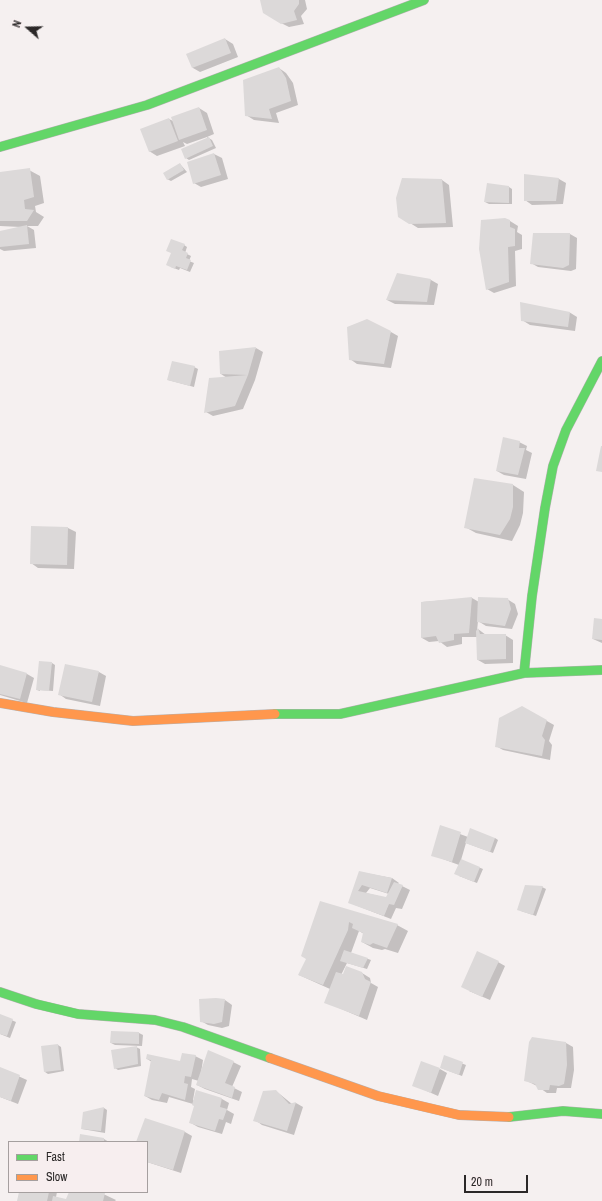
<!DOCTYPE html>
<html>
<head>
<meta charset="utf-8">
<style>
	body { margin:0 }
	#map { position:relative; width:602px; height:1201px; overflow:hidden; background:#f5f0f0; font-family:"Archivo Narrow",sans-serif }
	canvas { display:block }
	.legend { position:absolute; left:8px; top:1141px; width:140px; height:52px; box-sizing:border-box; background:#f7eeef; border:1px solid #a59f9f; margin:0; padding:5px 7px; list-style:none; font-size:12px; color:#2b2828 }
	.legend li { display:flex; align-items:center; gap:8px; height:20px }
	.legend b { width:20px; border:1px solid #a59f9f }
	.north { position:absolute; left:8px; top:8px; width:40px; height:40px; -webkit-text-stroke:3px #f7eeef; paint-order:stroke; rotate:290deg; font-size:11px; font-weight:700; line-height:16px; text-align:center; color:#2b2828 }
	.north::after { content:''; display:block; margin:auto; width:14px; height:18px; background:#2b2828; clip-path:polygon(50% 0,100% 100%,50% 72%,0 100%) }
	.scale { position:absolute; left:464px; top:1175px; width:64px; height:18px; box-sizing:border-box; border:2px solid #2b2828; border-top:0; padding-left:5px; font-size:12px; line-height:14px; white-space:nowrap; color:#2b2828; -webkit-text-stroke:3px #f7eeef; paint-order:stroke }
</style>
</head>
<body>
<div id="map">
<canvas width="602" height="1201"></canvas>
<ul class="legend">
<li><b style="height:5px;background:#63d668"></b>Fast</li>
<li><b style="height:5px;background:#ff974d"></b>Slow</li>
</ul>
<div class="north">N</div>
<div class="scale">20 m</div>
</div>
<script>
const ctx = document.querySelector('canvas').getContext('2d');
ctx.lineJoin = 'round';
function paint(path, color) { ctx.fillStyle = color; ctx.fill(path, 'evenodd'); }
function trace(path, color, width, dash) { ctx.strokeStyle = color; ctx.lineWidth = width; ctx.lineCap = dash ? 'butt' : 'round'; ctx.setLineDash(dash || []); ctx.stroke(path); }
paint(new Path2D(`
	M261,0H305L307,9L301,16L304,24L289,27L281,23Z
	M225,39L233,44L238,57L200,72L193,68L188,55Z
	M279,68L286,73L293,83L298,105L276,113L279,123L254,120L246,115Z
	M199,108L207,113L214,134L207,137L212,140L216,148L189,160L186,158L207,139V137L187,144L183,142L185,146L157,156L149,151L169,119L173,121Z
	M214,154L222,158L228,179L201,187L194,183Z
	M180,164L187,172L171,181L167,179Z
	M29,170L40,176L44,203L35,206L36,212L44,217L38,226H27L34,230L36,248L4,251L0,249V232L21,227L0,226V173Z
	M525,175L559,179L566,183L563,204L532,205L525,200Z
	M442,180L449,185L453,227L418,228L410,223Z
	M509,187L512,189V204H489L485,202Z
	M510,221L518,226L517,232L522,235V249L515,251L516,286L494,293L487,289Z
	M570,234L577,238L576,269L571,271L538,267L531,263Z
	M184,245L187,247L185,253L191,256L189,261L194,263L190,272L180,268L179,270L171,267L172,253Z
	M398,274L431,280L438,284L434,305L395,304L387,300Z
	M569,312L577,317L575,331L530,325L522,320Z
	M391,332L398,336L391,368L357,364L350,359Z
	M256,348L263,352L255,380L243,409L213,416L206,412L227,378L221,374Z
	M194,367L198,369L194,387L168,380Z
	M519,442L527,446L526,450L532,453L526,479L504,475L497,471Z
	M513,485L524,492L523,513L520,525L512,541L476,533L465,527Z
	M32,527L68,528L76,532L74,569L38,568L31,563Z
	M472,598L479,602L507,599L515,604L518,614L512,629L486,626L478,621L477,631L478,629L486,635H505L513,640V663L485,664L478,660L477,637H462V644L447,647L439,641L429,642L422,638V602Z
	M602,620V643L593,639Z
	M52,663L55,665L53,691L40,690V691L37,690Z
	M0,666L27,674L34,678L27,703L0,695Z
	M99,672L106,676L100,706L66,699L59,694Z
	M522,707L554,725L549,741L552,745L550,760L503,750L496,746Z
	M441,827L468,837L495,838L498,840L493,853L466,843L461,860L483,869L477,883L459,876V865L432,855Z
	M360,872L392,878L399,883L398,884L410,890L402,909L396,908L391,919L350,903ZM370,888L389,894L387,898L366,893Z
	M542,887L546,889L536,916L521,911Z
	M321,902L397,925L408,931L398,953L385,949L382,950L373,948L362,942L364,934L359,931L351,953L371,960L367,969L347,963L341,975L362,973L370,978L371,983L378,987L367,1020L325,1002L330,989L299,975L307,959Z
	M498,962L505,966L490,1000L469,991Z
	M225,1000L232,1005L229,1026L222,1028L208,1025L201,1021Z
	M0,1015L16,1022L10,1038L0,1034Z
	M112,1032L139,1033L143,1035L142,1046L115,1045L111,1043Z
	M566,1043L573,1047L574,1070L571,1088H557L556,1093H547L537,1086L525,1080Z
	M58,1045L61,1047L64,1071L48,1074L45,1072Z
	M136,1047L140,1049L141,1066L118,1070L115,1068Z
	M195,1056L203,1060L201,1073L233,1062L241,1066L232,1087L242,1092L239,1101L205,1089L197,1085L199,1081L192,1079L191,1087L195,1089L193,1100L194,1101L197,1092L222,1099L229,1103L227,1110L234,1114L231,1124L226,1122L222,1134L198,1127L191,1123L195,1106L193,1104L169,1097L167,1103L152,1100L145,1096L152,1062L147,1059L181,1062Z
	M445,1057L466,1065L462,1076L441,1068Z
	M0,1068L27,1080L18,1104L0,1097Z
	M440,1069L447,1073L438,1096L413,1085Z
	M276,1091L292,1104L296,1103L303,1107L294,1135L262,1125L255,1120Z
	M104,1108L107,1110L105,1133L82,1129L84,1113Z
	M146,1119L185,1132L192,1136L181,1173L147,1162V1142H137Z
	M104,1139L109,1142H80Z
	M20,1192H57L56,1197L67,1201L70,1192H99L116,1200L115,1201H18Z`), '#0003');
paint(new Path2D(`
	M260,0H299V4L294,11L297,20L281,24L263,13Z
	M225,38L231,53L192,68L186,54Z
	M279,67L286,78L291,101L269,109L272,119L245,116L243,80Z
	M199,107L207,130L179,140L171,117Z
	M169,118L178,141L149,152L140,129Z
	M209,137L213,146L185,159L181,149Z
	M214,153L221,175L193,184L187,162Z
	M180,163L184,170L167,180L163,173Z
	M30,168L34,197L24,200L25,209L34,210L27,221H0V172Z
	M524,174L559,178L556,201H524Z
	M402,178L442,179L446,223L409,224L398,217L396,198Z
	M487,183L509,186V203L484,202Z
	M505,218L510,220V227L515,229V246L508,247L509,282L486,290L479,249L481,220Z
	M27,225L29,244L0,247V231Z
	M533,233H570L569,265L563,268L530,264Z
	M171,239L185,244L182,250L188,253L186,258L191,260L187,270L176,266L175,269L166,265L171,253L166,251Z
	M397,273L431,279L427,302L386,300Z
	M520,302L570,312L568,327L521,321Z
	M367,319L391,331L384,364L349,360L347,327Z
	M256,347L248,375L220,374L219,351Z
	M172,361L195,366L190,386L167,380Z
	M248,375L235,406L204,413L209,378Z
	M503,437L520,441L519,448H525L518,475L496,471Z
	M601,446H602V472L596,471Z
	M474,478L513,484V507L510,519L500,535L464,528Z
	M31,526L68,527L67,565L30,564Z
	M472,597L469,633L454,634V640L439,643L436,636L421,638V602Z
	M478,597L508,598L511,609L505,626L477,622Z
	M594,618L602,619V640L592,639Z
	M478,628L480,634H506V659L477,660L476,631Z
	M39,661L52,662L49,691L36,690Z
	M65,664L99,671L92,702L58,695Z
	M0,665L27,673L20,699L0,694Z
	M522,706L547,720L542,736L545,740L542,756L495,747L499,718Z
	M440,825L461,832L452,862L431,856Z
	M470,828L495,838L490,852L465,843Z
	M461,859L480,867L474,882L454,874Z
	M359,871L392,878L387,893L362,885L358,891L386,897L394,882L403,885L394,905L389,904L384,916L348,903Z
	M525,885L543,886L533,915L517,910Z
	M320,901L398,924L387,948L373,943L370,945L361,942L363,933L352,928L353,924L349,922L348,930L323,985L298,975L306,959L301,956Z
	M344,950L368,958L363,968L340,961Z
	M477,951L499,961L482,997L461,987Z
	M346,966L362,972L365,979L371,982L359,1016L324,1003L336,972L343,974Z
	M216,998L225,999L222,1022L214,1024L200,1022L199,999Z
	M0,1014L13,1019L7,1036L0,1034Z
	M111,1031L139,1032V1044L110,1043Z
	M532,1037L566,1042L567,1065L564,1084L559,1086L550,1085L549,1090H538L535,1084L524,1081L529,1042Z
	M58,1044L61,1070L44,1072L41,1046Z
	M137,1046L138,1064L114,1069L111,1050Z
	M208,1050L234,1061L225,1083L235,1087L232,1098L196,1085Z
	M182,1053L196,1055L191,1077L185,1076L184,1083L188,1084L185,1100L162,1093L159,1100L144,1096L151,1060L146,1059L147,1054L180,1061Z
	M444,1055L463,1062L459,1075L440,1068Z
	M421,1061L440,1068L431,1093L412,1086Z
	M0,1067L20,1075L11,1101L0,1097Z
	M196,1090L222,1098L220,1107L227,1109L223,1120L219,1119L215,1131L189,1123L194,1106L192,1105Z
	M276,1090L289,1104L296,1102L287,1131L253,1121L263,1091Z
	M104,1107L101,1131L81,1129L83,1112Z
	M145,1118L185,1131L173,1170L147,1162V1142H136Z
	M80,1134L104,1138V1142H79Z
	M19,1192H49L47,1201H17Z
	M69,1192H103L105,1193L103,1201H52L53,1196L66,1199Z`), '#dcd9d9');
const fast = new Path2D(`
	M0,147L147,105L424,0
	M524,673L532,596L545,508L553,466L566,430L602,361
	M275,714H340L524,673L602,670
	M0,992L36,1004L78,1014L155,1020L183,1027L270,1058
	M509,1117L563,1111L602,1114`);
const slow = new Path2D(`
	M0,703L53,712L133,721L275,714
	M270,1058L378,1096L459,1115L509,1117`);
trace(fast, '#b4b1b1', 10);
trace(slow, '#b4b1b1', 10);
trace(fast, '#63d668', 9);
trace(slow, '#ff974d', 9);
</script>
</body>
</html>
